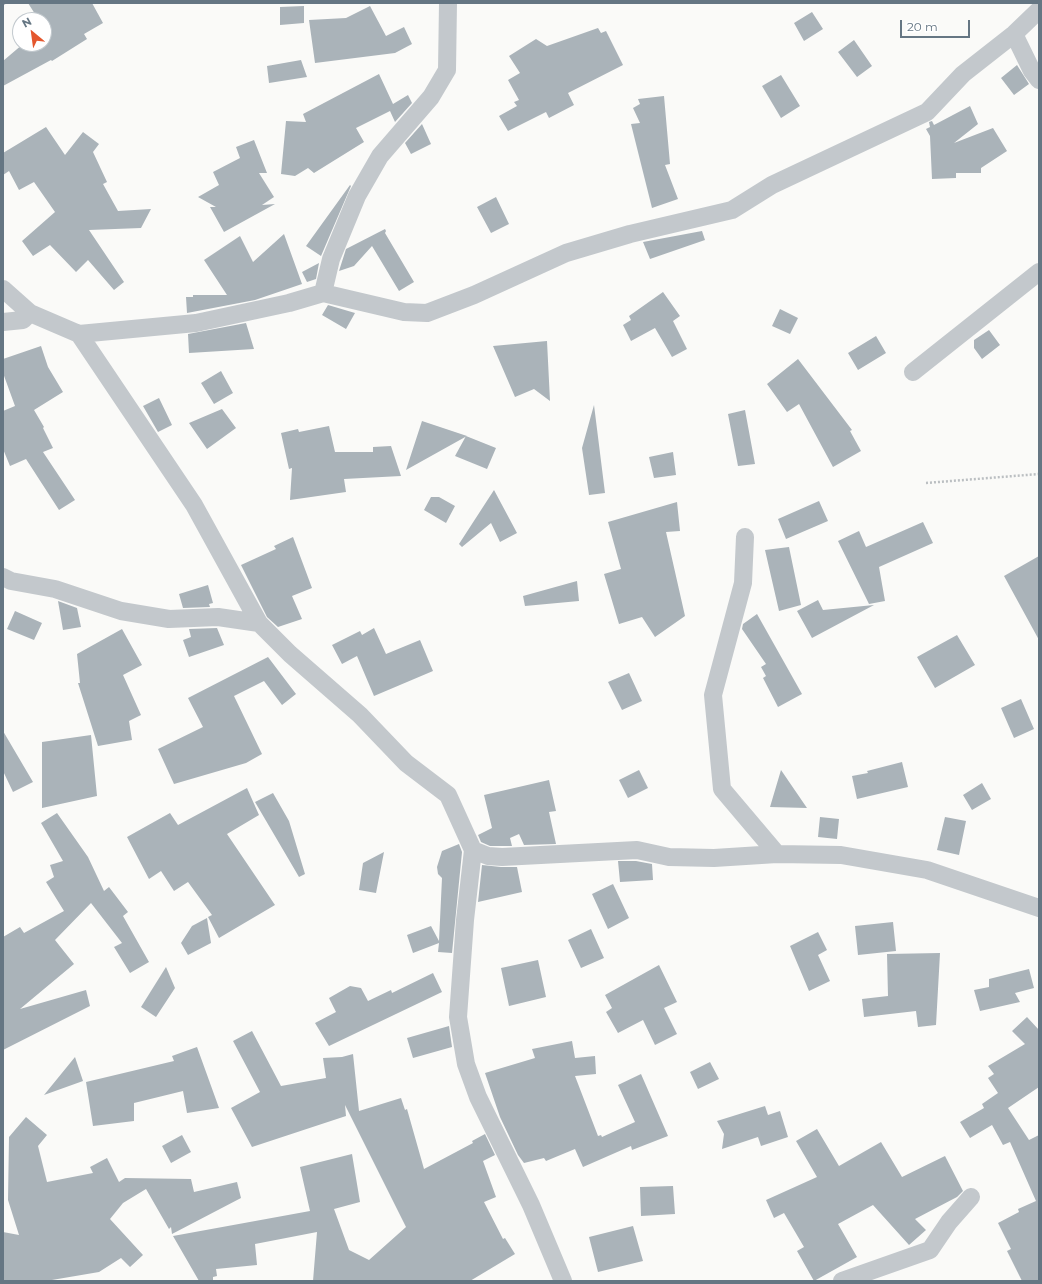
<!DOCTYPE html>
<html>
<head>
<meta charset="utf-8">
<style>
	body { margin:0 }
	#map { position:relative; width:1042px; height:1284px; overflow:hidden; background:#fafaf8; font-family:Montserrat,sans-serif }
	canvas { display:block }
	.frame { position:absolute; inset:0; border:4px solid #657683; pointer-events:none }
	.north { position:absolute; left:12px; top:12px; width:40px; height:40px; box-sizing:border-box; background:#fff; border:1px solid #c1c8cd; border-radius:50%; rotate:331deg; font-size:11px; font-weight:700; line-height:16px; text-align:center; color:#657683 }
	.north::after { content:''; display:block; margin:auto; width:14px; height:18px; background:#e4572e; clip-path:polygon(50% 0,100% 100%,50% 72%,0 100%) }
	.scale { position:absolute; left:900px; top:20px; width:70px; height:18px; box-sizing:border-box; border:2px solid #657683; border-top:0; padding-left:5px; font-size:12px; line-height:14px; white-space:nowrap; color:#657683; -webkit-text-stroke:3px #fff; paint-order:stroke }
</style>
</head>
<body>
<div id="map">
<canvas width="1042" height="1284"></canvas>
<div class="frame"></div>
<div class="north">N</div>
<div class="scale">20 m</div>
</div>
<script>
const ctx = document.querySelector('canvas').getContext('2d');
ctx.lineJoin = 'round';
function paint(path, color) { ctx.fillStyle = color; ctx.fill(path, 'evenodd'); }
function trace(path, color, width, dash) { ctx.strokeStyle = color; ctx.lineWidth = width; ctx.lineCap = dash ? 'butt' : 'round'; ctx.setLineDash(dash || []); ctx.stroke(path); }
paint(new Path2D(`
	M28,3H92L103,23L84,34L87,39L52,61L51,60L3,86V61L23,44H44V20H27L35,14Z
	M304,6V23L280,25V7Z
	M370,6L386,36L404,27L412,44L395,53L315,63L309,20L346,18Z
	M812,12L823,29L804,41L794,23Z
	M598,28L601,33L606,31L623,65L568,93L574,105L549,118L546,112L508,131L499,116L517,106L514,102L519,100L508,80L520,73L509,56L536,39L547,46Z
	M854,40L872,66L857,77L838,52Z
	M301,60L307,77L269,83L267,66Z
	M1017,65L1029,84L1014,95L1001,78Z
	M379,74L393,104L408,95L412,103L395,122L390,111L356,128L364,142L314,173L308,168L295,176L281,174L286,121L306,122L303,114Z
	M781,75L800,106L781,118L762,86Z
	M664,96L670,164L665,165L678,199L652,208L631,124L640,123L633,108L640,104L638,99Z
	M970,106L978,124L954,143L993,128L1007,151L981,168V173H956V178L932,179L930,136L926,129L930,127L929,122L932,121L934,125Z
	M422,124L431,144L411,154L405,143Z
	M46,127L65,155L83,132L99,144L93,152L107,182L103,184L118,211L151,209L141,228L89,230L124,282L114,290L88,260L76,272L50,245L33,256L22,241L55,212L34,182L19,190L9,171L3,175V153Z
	M254,140L267,173H259L274,197L262,205L275,204L224,232L210,207H216L198,197L219,185L213,172L240,158L236,147Z
	M350,185L351,186L321,256L306,246Z
	M496,197L509,224L491,233L477,207Z
	M385,229L386,231L385,233L414,282L399,291L372,246L354,266L339,271L346,249Z
	M702,231L705,240L650,259L643,242Z
	M284,234L302,284L255,300L187,313L186,297H193V295H227L204,260L240,236L253,262Z
	M319,263L316,279L307,282L302,272Z
	M663,292L680,316L673,321L687,349L672,357L655,328L631,341L623,325L631,320L629,316Z
	M328,305L355,313L346,329L322,315Z
	M780,309L798,318L790,334L772,326Z
	M246,323L254,349L189,353L188,334Z
	M989,330L1000,345L982,359L974,348V340Z
	M876,336L886,353L858,370L848,353Z
	M547,341L550,401L534,389L515,397L493,346Z
	M41,346L48,367L63,392L34,410L44,427L43,428L53,448L43,452L75,500L59,510L26,459L10,466L3,449V411L15,406L3,373V359Z
	M798,359L852,430L850,431L861,451L833,467L799,404L787,412L767,384Z
	M221,371L233,393L214,404L201,383Z
	M159,398L172,425L158,432L143,406Z
	M594,405L605,493L589,495L582,448Z
	M222,409L236,428L207,449L189,423Z
	M745,410L755,464L738,466L728,414Z
	M422,421L467,436L406,470Z
	M329,426L335,452H373V447L391,446L401,476L344,479L346,492L290,500L292,468L289,469L281,433L298,429L299,432Z
	M466,436L496,448L487,469L455,456Z
	M673,452L676,475L654,478L649,457Z
	M494,490L517,533L500,542L491,523L462,547L459,544Z
	M431,497H439L455,506L446,523L424,510Z
	M819,501L828,521L786,539L778,519Z
	M677,502L680,531L666,532L685,616L655,637L642,617L619,624L604,574L621,569L608,522Z
	M923,522L933,543L879,567L885,601L869,604L838,541L859,531L866,547Z
	M293,537L312,588L292,596L302,619L278,627L267,617L241,565L276,549L274,546Z
	M789,547L801,605L779,611L765,550Z
	M1039,556V640L1004,576Z
	M577,581L579,601L525,606L523,596Z
	M208,585L213,603L209,604L210,607L183,608L179,594Z
	M818,600L823,610L874,605L812,638L797,611Z
	M58,601L77,608L81,627L63,630Z
	M15,611L42,623L34,640L7,629Z
	M757,614L802,694L778,707L763,678L766,676L761,667L766,664L742,629L743,624Z
	M217,628L224,645L189,657L183,640L191,637L189,629Z
	M374,628L386,654L420,640L433,671L374,696L357,656L342,664L332,645L360,631L362,635Z
	M122,629L142,665L123,675L141,715L129,721L132,740L98,746L78,683H80L77,654Z
	M957,635L975,665L935,688L917,657Z
	M268,657L296,694L282,705L264,681L234,696L262,754L246,763L174,784L158,749L203,727L188,698Z
	M629,673L642,701L622,710L608,682Z
	M1021,699L1034,729L1014,738L1001,708Z
	M3,731L33,782L13,792L3,771Z
	M91,735L97,796L42,808V742Z
	M902,762L908,787L857,799L852,776L868,773L867,771Z
	M639,770L648,788L628,798L619,780Z
	M781,770L807,808L770,807Z
	M549,780L556,811L549,812L556,844L524,845L519,834L510,838L512,846H490L481,842L478,835L492,828L484,795Z
	M982,783L991,799L972,810L963,795Z
	M247,788L259,815L227,834L275,905L219,938L208,917L212,915L188,882L174,891L161,871L149,879L127,837L170,813L178,825Z
	M273,793L289,821L305,874L299,877L255,802Z
	M57,813L88,857L104,891L109,887L128,912L123,916L149,962L130,973L114,947L122,943L91,903L55,940L74,964L20,1009L86,990L90,1006L3,1050V937L20,927L24,933L64,911L46,882L54,877L50,865L63,861L41,823Z
	M820,817L839,819L837,839L818,837Z
	M945,817L966,821L959,855L937,850Z
	M459,844L462,852L452,953L438,952L439,943L413,953L407,935L431,926L439,941L442,878L438,874L437,867L442,851Z
	M384,852L376,893L359,890L363,863Z
	M618,861H636L652,864L653,880L620,882Z
	M482,865L501,867H517L522,892L478,902Z
	M613,884L629,918L608,929L592,894Z
	M207,918L211,943L188,955L181,943L192,926Z
	M893,922L896,951L858,955L855,926Z
	M591,929L604,958L581,968L568,940Z
	M818,932L827,950L818,955L830,981L809,991L790,946Z
	M940,953L936,1025L918,1027L916,1011L864,1017L862,999L888,996L887,954Z
	M538,960L546,997L509,1006L501,968Z
	M659,965L677,1002L664,1008L677,1034L655,1045L643,1020L618,1033L606,1012L612,1008L605,995Z
	M166,967L175,988L156,1017L141,1007Z
	M1029,969L1034,988L1015,993L1020,1002L980,1011L974,990L989,987V979Z
	M433,973L442,992L329,1046L315,1023L336,1012L329,998L350,986L361,988L368,1001L391,990L392,993Z
	M1027,1017L1039,1030V1087L1008,1108L1029,1140L1039,1135V1281H1022L1007,1251L1011,1249L998,1223L1019,1212L1018,1209L1036,1201L1010,1142L1003,1145L992,1125L970,1138L960,1122L984,1108L982,1104L998,1093L988,1078L994,1074L988,1066L1025,1044L1012,1031Z
	M449,1026L452,1047L413,1058L407,1038Z
	M252,1031L281,1086L326,1078L323,1058L342,1057L353,1054L359,1111L401,1098L405,1110L407,1109L424,1169L473,1143L472,1141L485,1134L495,1155L483,1161L496,1197L484,1202L503,1239L505,1238L515,1254L470,1281H313L317,1232L255,1244L257,1265L216,1269L217,1276L213,1277V1281H199L173,1236L310,1211L300,1167L352,1154L360,1202L334,1209L349,1250L369,1260L406,1227L345,1105L346,1116L252,1147L231,1108L260,1092L233,1041Z
	M572,1041L575,1058L595,1056L596,1074L575,1076L598,1136L601,1135L602,1137L635,1122L618,1085L641,1074L668,1136L632,1150L631,1146L583,1167L575,1149L546,1161L544,1158L524,1163L518,1155L500,1117L485,1073L535,1058L532,1049Z
	M197,1047L219,1108L187,1113L183,1091L134,1103V1121L93,1126L86,1082L174,1061L172,1056Z
	M75,1057L83,1081L44,1095Z
	M710,1062L719,1079L698,1089L690,1072Z
	M765,1106L768,1115L780,1111L788,1137L761,1146L758,1137L722,1149L724,1134L717,1121Z
	M26,1117L47,1135L38,1146L47,1182L93,1173L90,1167L107,1158L119,1182L125,1178L191,1179L194,1192L237,1182L241,1198L172,1234L171,1227L169,1229L146,1189L123,1203L110,1219L143,1255L130,1267L121,1258L99,1272L46,1281H3V1232L19,1235L8,1200L9,1137Z
	M817,1129L839,1166L881,1142L902,1177L945,1156L963,1191L957,1197L915,1219L926,1230L909,1245L873,1205L838,1224L857,1257L814,1281L797,1251L804,1247L784,1213L774,1218L766,1200L817,1177L796,1141Z
	M182,1135L191,1152L171,1163L162,1146Z
	M673,1186L675,1214L641,1216L640,1187Z
	M633,1226L643,1261L598,1272L589,1237Z`), '#aab3b9');
trace(new Path2D(`
	M3,4L6,3
	M926,483L1039,474`), '#bbbfc2', 2.5, [2, 2]);
trace(new Path2D(`
	M1014,34L1032,71L1039,80
	M3,289L30,313
	M323,293L331,259L357,196L380,156L431,97L447,70L448,3
	M3,322L23,320L30,313L79,334L196,323L289,303L323,293L404,312L427,313L474,295L566,253L630,234L732,210L772,185L927,112L963,74L1014,34L1039,10
	M79,334L194,505L259,623
	M913,372L1039,272
	M745,537L743,583L713,695L722,789L777,854
	M3,577L11,581L55,589L121,611L169,619L218,617L259,623L290,654L360,715L406,763L448,795L473,850L488,856L502,857L637,850L669,857L714,858L777,854L841,855L927,870L1039,908
	M473,850L465,920L458,1017L466,1064L478,1097L531,1205L563,1281
	M842,1281L930,1250L949,1222L971,1197`), '#c3c8cc', 18);
</script>
</body>
</html>
